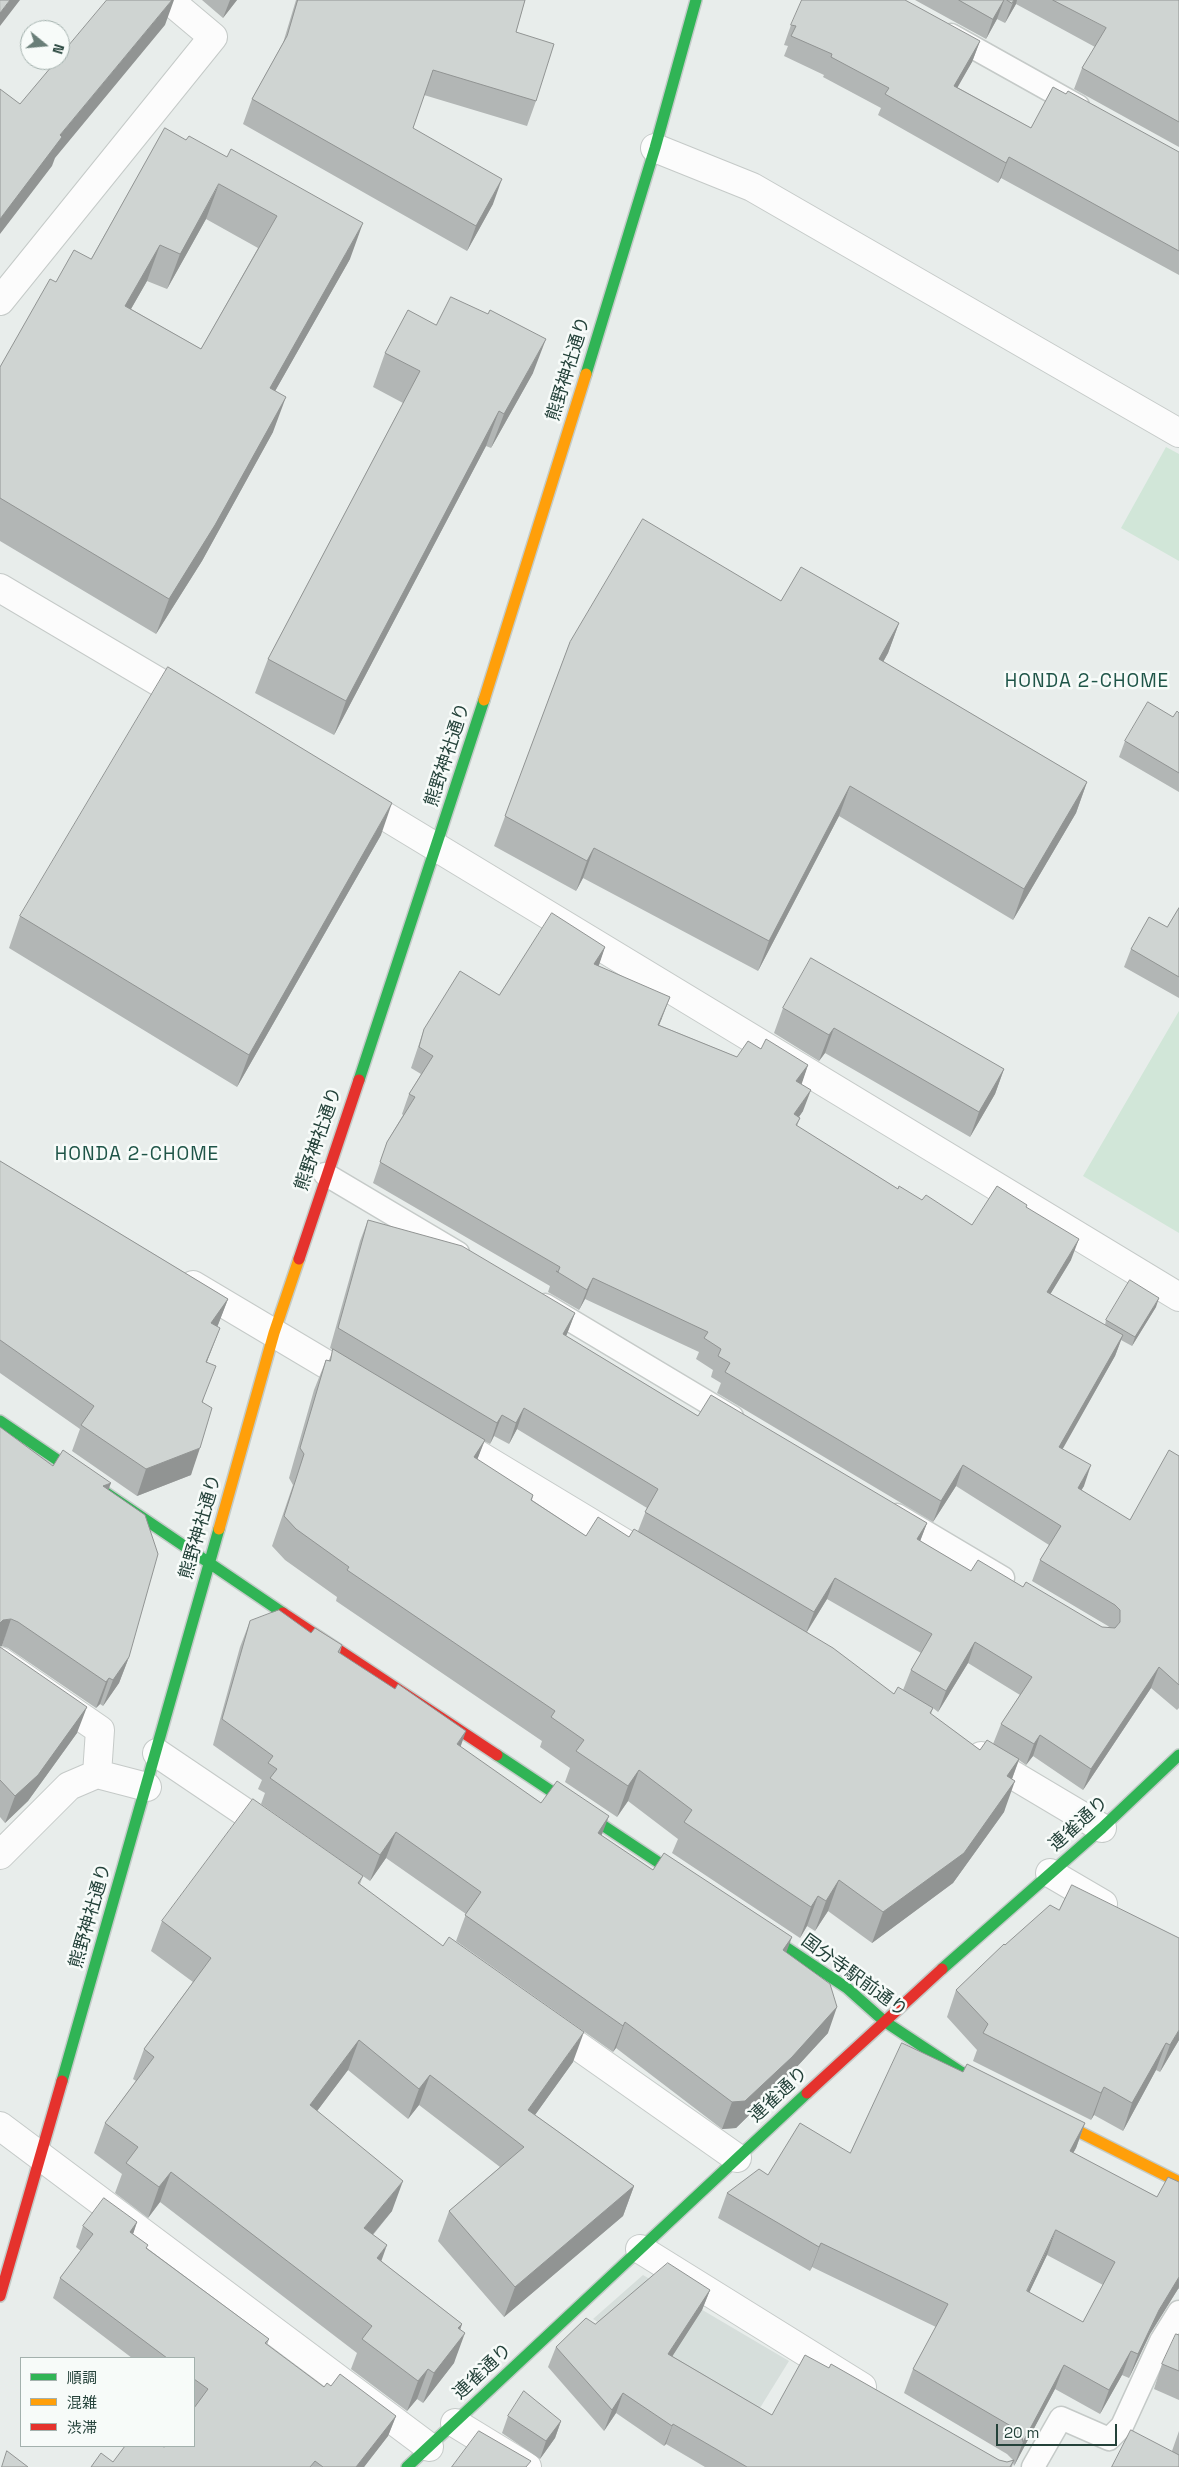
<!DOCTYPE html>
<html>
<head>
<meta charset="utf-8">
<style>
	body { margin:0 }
	#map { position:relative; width:1179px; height:2467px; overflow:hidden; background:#e8edeb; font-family:"Space Grotesk","Noto Sans JP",sans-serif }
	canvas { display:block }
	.legend { position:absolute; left:20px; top:2357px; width:175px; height:90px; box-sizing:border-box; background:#f7fbf9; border:1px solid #a3b1ad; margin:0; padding:6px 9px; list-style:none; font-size:15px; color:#24423a }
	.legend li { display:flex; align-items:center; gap:10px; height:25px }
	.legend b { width:25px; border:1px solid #a3b1ad }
	.north { position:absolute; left:20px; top:20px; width:50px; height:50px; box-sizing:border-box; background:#f7fbf9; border:1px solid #a3b1ad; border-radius:50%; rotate:107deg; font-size:14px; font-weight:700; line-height:20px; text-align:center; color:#24423a }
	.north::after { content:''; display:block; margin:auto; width:18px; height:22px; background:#697e78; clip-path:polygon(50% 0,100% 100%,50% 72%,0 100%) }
	.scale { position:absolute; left:996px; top:2424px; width:121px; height:22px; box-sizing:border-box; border:2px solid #24423a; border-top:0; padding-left:6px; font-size:15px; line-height:18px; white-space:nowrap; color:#24423a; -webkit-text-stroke:4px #f7fbf9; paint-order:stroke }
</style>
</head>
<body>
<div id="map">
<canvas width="1179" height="2467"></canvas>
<ul class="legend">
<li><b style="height:6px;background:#30b455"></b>順調</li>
<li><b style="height:6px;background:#ff9f0a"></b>混雑</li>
<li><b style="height:6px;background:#e5322d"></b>渋滞</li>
</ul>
<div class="north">N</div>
<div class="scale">20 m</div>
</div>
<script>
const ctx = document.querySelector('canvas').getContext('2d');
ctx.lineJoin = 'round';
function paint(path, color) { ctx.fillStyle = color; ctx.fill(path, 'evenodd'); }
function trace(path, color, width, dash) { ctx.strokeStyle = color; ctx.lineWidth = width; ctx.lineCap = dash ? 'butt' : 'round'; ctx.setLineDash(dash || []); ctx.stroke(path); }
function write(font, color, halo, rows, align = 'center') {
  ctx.font = font + ' "Space Grotesk","Noto Sans JP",sans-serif'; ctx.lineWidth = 5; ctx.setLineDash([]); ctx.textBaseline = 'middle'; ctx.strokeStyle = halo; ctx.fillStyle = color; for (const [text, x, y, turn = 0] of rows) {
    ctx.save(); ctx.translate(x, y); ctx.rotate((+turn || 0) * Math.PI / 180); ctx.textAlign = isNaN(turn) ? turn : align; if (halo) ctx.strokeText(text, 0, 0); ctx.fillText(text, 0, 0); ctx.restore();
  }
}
paint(new Path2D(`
	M643,2275L789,2361L755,2416L593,2319Z`), '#d6dedb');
paint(new Path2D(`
	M1166,447L1179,454V561L1121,528Z
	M1179,1011V1233L1083,1176Z`), '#d1e6d8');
const lane = new Path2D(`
	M951,35L1078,106
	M325,1174L458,1253
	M545,1305L732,1417
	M897,1515L1003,1578
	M1033,2467L1061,2418L1109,2439L1122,2426L1161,2341L1179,2312`);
const street = new Path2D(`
	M655,148L752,187L1179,433
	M0,301L213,37L169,0
	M0,588L191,701
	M355,798L1179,1297
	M193,1285L356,1382
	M447,1436L626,1544
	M0,1661L100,1730L97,1774
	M157,1753L274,1832
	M981,1756L1102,1828
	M0,1855L69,1786L97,1774L147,1787
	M1050,1873L1103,1904
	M548,2025L737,2158
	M0,2126L429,2447
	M640,2249L862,2387
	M455,2423L527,2467`);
const fast = new Path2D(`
	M586,374L655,148L696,0
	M359,1080L484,700
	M0,1421L283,1613
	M497,1755L688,1882
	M757,1928L847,1988L884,2021L961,2072L988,2086
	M942,1969L1102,1828L1179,1755
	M62,2081L219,1529
	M407,2467L807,2093`);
const slow = new Path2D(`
	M484,700L586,374
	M219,1529L274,1333L299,1259
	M1048,2116L1179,2182`);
const jam = new Path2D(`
	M299,1259L359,1080
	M283,1613L497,1755
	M807,2093L942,1969
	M0,2296L62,2081`);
trace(lane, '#c5cac8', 25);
trace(street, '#c5cac8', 30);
trace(fast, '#c3cbc8', 14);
trace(slow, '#c3cbc8', 14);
trace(jam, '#c3cbc8', 14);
trace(lane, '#fcfcfc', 22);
trace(street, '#fcfcfc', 28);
trace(fast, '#30b455', 11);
trace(slow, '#ff9f0a', 11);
trace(jam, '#e5322d', 11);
paint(new Path2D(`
	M202,0H237L223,18Z
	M296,0H525L516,32L536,101L527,126L424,95L413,128L493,204L467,251L243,124L252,99L283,43Z
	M915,0H1179V147L1074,89L1082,68L1095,47L1016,4L1005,23L997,19L986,39Z
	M791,25L980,41L972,62L957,87L1031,128L1179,152V275L1001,178L998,183L878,115L881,108L823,77L824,75L784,56L788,46L784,45Z
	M165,128L350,259L275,391L273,432L202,561L156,634L0,541V367L91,259ZM206,219L258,248L201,349L131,309L147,281L167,289Z
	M436,325L533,373L491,448L486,446L334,735L255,693L268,659L403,403L373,387L385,353Z
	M781,601L899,623L888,653L883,662L1087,782L1076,813L1013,920L839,816L758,971L583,878L576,891L494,846L570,642Z
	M1179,713V792L1119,757L1125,741L1173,717Z
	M381,835L237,1087L9,948L20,916Z
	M1179,908V998L1124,967L1131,949L1167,927Z
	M605,947L598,966L662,1018L659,1025L737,1057L761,1049L808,1065L801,1084L803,1111L799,1117L800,1118L797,1126L898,1189L972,1225L1026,1207L1071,1260L1050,1294L1105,1325L1106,1320L1156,1307L1132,1346L1121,1340L1115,1356L1062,1449L1084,1486L1081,1490L1130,1520L1179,1456V1708L1177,1710L1151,1688L1083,1790L1033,1756L1026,1765L1019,1760L1012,1779L1004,1812L953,1883L872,1943L828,1911L815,1931L807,1926L800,1938L672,1853L678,1839L628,1801L617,1817L565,1782L570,1768L540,1747L542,1741L336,1601L337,1597L285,1560L272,1546L293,1485L289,1478L314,1390L326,1360H329L333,1350L330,1348L360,1241L368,1220L575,1313L566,1336L698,1416L927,1523L920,1541L971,1571L1023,1587L1102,1627L1110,1628L1108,1626L1032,1581L1040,1560L1049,1545L956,1486L933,1522L717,1393L721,1383L711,1377L713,1370L696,1359L699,1352L585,1299L579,1310L548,1292L550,1286L373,1183L387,1142L403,1115L402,1114L409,1094L421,1074L411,1068L424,1029ZM517,1429L647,1508L638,1531L629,1537L586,1536L532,1500L533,1495L477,1460L484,1441L490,1444L494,1436L509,1444ZM827,1599L921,1653L911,1670L903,1690L894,1694L807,1632ZM968,1663L1020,1695L1001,1724L993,1744L980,1750L931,1714L933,1708L938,1712Z
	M783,1008L1004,1069L995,1094L970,1137L825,1053L819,1061L774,1033Z
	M0,1161L228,1299L217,1327L207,1362L203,1402L191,1475L137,1496L72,1451L80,1429L0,1373Z
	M53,1466L108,1490L129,1657L119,1683L103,1706L100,1704L96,1708L8,1648L2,1646Z
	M250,1621L311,1633L342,1645L340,1653L460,1747L541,1803L602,1836L653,1870L786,1952L828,2033L782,2083L736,2128L722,2129L616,2048L613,2052L456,1941L466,1914L386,1858L370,1881L261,1804L265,1793L258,1789L262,1780L213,1745L240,1647Z
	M0,1647L77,1733L28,1801L5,1823L0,1817Z
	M363,1876L360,1884L573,2062L535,2115L634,2186L623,2216L504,2317L438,2241L449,2211L500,2167L419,2105L408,2119L348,2070L317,2111L392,2211L373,2235L381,2261L462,2324L460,2330L454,2363L423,2403L417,2399L407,2411L351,2369L357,2353L160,2202L148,2218L115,2193L122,2174L94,2153L105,2123L136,2081L133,2079L144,2049L193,1982L151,1951L162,1921Z
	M1005,1945L1179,2040L1160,2072L1156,2070L1123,2131L1094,2115L1091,2120L973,2061L977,2050L947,2017L956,1990Z
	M963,2072L1085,2123L1076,2148L1073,2153L1157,2197L1179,2182V2289H1178L1150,2334L1129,2378L1122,2375L1100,2414L1055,2389L1014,2466L1013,2463L1012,2467H705L666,2444L664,2446L616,2413L604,2431L548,2367L556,2347L595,2324L710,2290L702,2310L672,2356L772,2415L829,2368L999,2460L1007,2462L1013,2460L1007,2454L904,2393L913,2369L936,2327L812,2267L810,2271L718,2218L727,2193L768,2175L850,2153ZM1047,2255L1103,2285L1083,2322L1029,2293Z
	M137,2222L133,2234L147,2248L269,2339L267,2345L324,2387L331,2386L396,2416L388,2436L364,2467H91L113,2462L164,2447L195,2406L194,2405V2358H132L53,2298L60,2278L81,2251L76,2247L83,2226Z
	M1179,2335V2400L1154,2389L1162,2364Z
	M508,2416L561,2421L555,2438L540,2459L502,2433Z
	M1179,2431V2467L1172,2451Z`), '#b2b6b5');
paint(new Path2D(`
	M10,0H20L0,26V13Z
	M172,0H174L165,25L55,158L52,166L0,234V219L60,135Z
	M230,0H237L223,18Z
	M1004,0L997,19L986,39L993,19Z
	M1014,0H1017L1016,4L1005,23Z
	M980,41L972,62L947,106L954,86Z
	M1009,157L1001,178L998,183L1006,163Z
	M502,179L493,204L467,251L476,226Z
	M219,184L206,219L167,289L180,254Z
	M363,223L350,259L257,423L270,388Z
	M160,245L147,281L112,342L125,306Z
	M546,339L533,373L491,448L504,414Z
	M286,397L273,432L202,561L156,634L169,599Z
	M499,411L486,446L334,735L346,701Z
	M899,623L888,653L868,689L879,659Z
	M1087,782L1076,813L1013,920L1024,889Z
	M850,786L839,816L758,971L769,941Z
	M392,803L381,835L237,1087L249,1055Z
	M594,848L583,878L576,891L587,861Z
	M605,947L598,968L594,964Z
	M670,997L662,1018L650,1046L658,1025Z
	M834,1028L825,1053L819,1061L829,1035Z
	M808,1065L801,1086L796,1081Z
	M1004,1069L995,1094L970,1137L979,1112Z
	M811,1090L803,1111L786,1135L794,1114Z
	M1079,1239L1071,1260L1039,1313L1047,1292Z
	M593,1278L585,1299L579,1310L587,1290Z
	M1159,1298L1156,1307L1132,1346L1135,1337Z
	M228,1299L218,1325L201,1350L211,1323Z
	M575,1313L567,1334L556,1355L563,1334Z
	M220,1328L210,1354L196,1388L206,1362Z
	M1123,1335L1115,1356L1052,1468L1059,1447Z
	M524,1408L517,1429L509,1444L516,1423Z
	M502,1415L494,1436L490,1444L497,1423Z
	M485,1440L473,1470L474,1457Z
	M200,1448L191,1475L137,1496L146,1469Z
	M963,1465L956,1486L933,1522L941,1501Z
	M1091,1465L1084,1486L1070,1509L1078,1488Z
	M111,1483L101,1509L103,1486Z
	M927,1523L919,1544L917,1539Z
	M835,1578L827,1599L806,1633L814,1612Z
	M11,1619L2,1646H0V1623L3,1620Z
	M975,1642L968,1663L938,1712L946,1691Z
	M129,1657L119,1683L103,1706L113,1680Z
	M1159,1667L1151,1688L1083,1790L1091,1769Z
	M109,1678L100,1704L96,1708L106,1682Z
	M87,1707L77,1733L28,1801L5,1823L15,1796Z
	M466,1731L457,1757V1744Z
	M1040,1735L1033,1756L1026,1765L1034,1744Z
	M1019,1759L1008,1790L1007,1776Z
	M639,1770L628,1801L617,1817L628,1786Z
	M1015,1781L1004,1812L953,1883L872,1943L883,1912Z
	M609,1816L599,1842L598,1833Z
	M396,1832L386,1858L370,1881L380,1855Z
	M839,1880L828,1911L815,1931L826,1901Z
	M818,1896L807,1926L800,1938L811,1907Z
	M792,1937L782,1964L783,1950Z
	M837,2007L828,2033L782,2083L736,2128L722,2129L732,2102Z
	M625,2022L616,2048L613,2052L623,2026Z
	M1179,2030V2040L1160,2072L1170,2045Z
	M584,2032L573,2062L517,2140L528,2110Z
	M359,2040L348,2070L299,2135L310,2105Z
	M1166,2043L1156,2070L1123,2131L1132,2103Z
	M430,2075L419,2105L408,2119L419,2089Z
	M1104,2087L1094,2115L1091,2120L1101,2093Z
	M1085,2123L1076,2148L1061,2175L1070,2151Z
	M171,2172L160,2202L148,2218L159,2187Z
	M403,2181L392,2211L353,2258L364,2228Z
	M634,2186L623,2216L504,2317L515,2287Z
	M137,2222L130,2243V2232Z
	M1056,2230L1047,2255L1018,2316L1027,2291Z
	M821,2243L812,2267L810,2271L819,2247Z
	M387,2245L376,2276L377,2258Z
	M1179,2277V2287L1178,2289L1150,2334L1129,2378L1138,2354L1159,2310Z
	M710,2290L702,2310L661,2374L668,2354Z
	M462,2324L453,2348L465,2333L454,2363L423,2403L434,2373L458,2328Z
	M1131,2351L1122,2375L1100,2414L1109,2390Z
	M1064,2365L1055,2389L1014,2466L1023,2442Z
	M428,2369L417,2399L407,2411L418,2381Z
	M623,2393L616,2413L604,2431L612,2410Z
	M396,2416L388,2436L364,2467H356Z
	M561,2421L555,2438L540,2459L546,2441Z
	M673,2424L666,2444L664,2446L672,2426Z`), '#919493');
const building = new Path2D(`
	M0,0H10L0,13Z
	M107,0H172L60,135L62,137L0,219V89L20,104L57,60H60V56Z
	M298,0H525L516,32L554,44L536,101L433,70L413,128L502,179L476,226L252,99L287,36Z
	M802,0H905L980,41L954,86L1031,128L1053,87L1066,94L1068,91L1179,152V251L1009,157L1006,163L885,94L889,88L831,57L832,54L791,36L796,26L791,25Z
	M959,0H1004L993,19Z
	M1007,0H1014L1012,3Z
	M1053,0H1179V122L1082,68L1106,28Z
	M165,128L186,140L189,136L227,157L231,149L363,223L270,388L286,397L215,525L169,599L0,498V367L50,279L56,282L74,250L91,259ZM219,184L277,216L201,349L125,306L160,245L180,254Z
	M451,297L488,314L490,310L546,339L504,414L499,411L346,701L268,659L420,371L385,353L408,310L436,325Z
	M643,519L781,601L801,567L899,623L879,659L1087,782L1024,889L850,786L769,941L594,848L587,861L505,816L570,642Z
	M168,667L392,803L249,1055L20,916Z
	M1148,702L1173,717L1177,711L1179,713V773L1125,741Z
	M1179,908V977L1131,949L1149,917L1167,927Z
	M552,913L605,947L594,964L670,997L658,1025L737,1057L748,1041L761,1049L766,1039L808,1065L796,1081L811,1090L794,1114L800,1118L796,1125L898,1189L899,1186L922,1200L926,1195L972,1225L997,1186L1027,1205L1026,1207L1079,1239L1047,1292L1123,1335L1059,1447L1091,1465L1078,1488L1130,1520L1169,1450L1179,1456V1685L1159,1667L1091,1769L1040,1735L1034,1744L1001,1724L1032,1677L975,1642L946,1691L911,1670L932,1634L835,1578L814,1612L645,1512L658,1489L524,1408L516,1423L502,1415L497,1423L338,1328L368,1220L462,1246L575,1313L563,1334L698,1416L711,1395L927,1523L917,1539L971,1571L978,1560L1023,1587L1026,1582L1102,1627L1115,1628L1120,1622V1610L1115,1605L1040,1560L1061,1526L963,1465L941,1501L725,1372L730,1363L718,1356L721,1349L704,1338L708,1332L593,1278L587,1290L556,1271L558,1272L560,1267L380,1162L387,1142L415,1097L409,1094L433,1056L419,1047L424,1029L460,971L499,995Z
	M811,958L1004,1069L979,1112L834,1028L829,1035L783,1008Z
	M0,1161L228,1299L211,1323L220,1328L206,1362L216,1366L202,1402L212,1408L200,1448L146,1469L81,1425L94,1406L0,1340Z
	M1130,1280L1159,1298L1135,1337L1106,1320Z
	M333,1349L485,1440L474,1457L533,1495L531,1500L586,1536L598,1517L629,1537L634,1529L833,1648L894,1694L898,1687L933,1708L930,1713L980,1750L987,1740L1019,1759L1007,1776L1015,1781L964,1853L883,1912L839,1880L826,1901L818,1896L811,1907L684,1822L692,1810L639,1770L628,1786L576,1751L584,1740L551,1717L555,1711L347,1570L349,1567L296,1529L284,1516L304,1454L300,1448L326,1360L330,1361Z
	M0,1427L53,1466L63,1450L111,1483L103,1486L145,1515L158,1554L129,1657L113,1680L109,1678L106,1682L18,1622L11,1619L3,1620L0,1623Z
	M279,1610L311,1633L315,1628L342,1645L338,1652L395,1689L398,1684L466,1731L457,1744L541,1803L557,1781L609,1816L598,1833L653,1870L664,1853L792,1937L783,1950L830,1984L837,2007L792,2057L745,2101L732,2102L625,2022L623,2026L465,1915L481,1892L396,1832L380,1855L270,1778L277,1769L268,1763L273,1756L222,1719L250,1621Z
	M0,1647L87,1707L38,1775L15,1796L0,1780Z
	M253,1799L363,1876L358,1883L443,1946L449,1937L584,2032L528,2110L634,2186L515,2287L449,2211L524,2147L430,2075L419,2089L359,2040L310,2105L403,2181L364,2228L387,2245L377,2258L462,2324L458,2328L465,2333L434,2373L428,2369L418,2381L362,2339L372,2326L171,2172L159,2187L126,2163L138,2147L105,2123L154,2057L144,2049L211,1958L162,1921Z
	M1072,1885L1179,1938V2030L1170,2045L1166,2043L1132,2103L1104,2087L1101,2093L983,2033L988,2024L956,1990L1004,1944L1005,1945L1050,1905L1059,1910Z
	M902,2043L963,2072L967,2064L1085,2123L1070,2151L1157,2197L1168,2177L1179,2182V2277L1159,2310L1138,2354L1131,2351L1109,2390L1064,2365L1023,2442L1021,2434L1016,2429L913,2369L948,2304L821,2243L819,2247L727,2193L759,2169L768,2175L800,2123L850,2153ZM1056,2230L1115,2262L1083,2322L1027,2291Z
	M104,2198L137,2222L130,2232L148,2245L146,2248L269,2339L265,2343L324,2387L327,2383L331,2386L340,2374L396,2416L356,2467H323L315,2461L310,2467H91L101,2453L113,2462L125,2446H162L164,2447L166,2446H194V2408L208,2389L194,2379V2358H167L60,2278L93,2234L83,2226Z
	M668,2263L710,2290L668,2354L772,2415L805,2355L829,2368L831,2364L999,2460L1007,2462L1014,2460L1010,2467H747L673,2424L672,2426L623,2393L612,2410L556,2347L586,2318L595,2324Z
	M1176,2334L1179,2335V2371L1162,2364Z
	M524,2391L561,2421L546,2441L508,2416Z
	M1131,2430L1179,2455V2467H1112Z
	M479,2431L531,2461L526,2467H452Z
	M7,2451L28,2467H2Z`);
paint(building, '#cfd4d2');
trace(building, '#919493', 1);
write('18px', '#24423a', '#f7fbf9', [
	["熊野神社通り",569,369,-73],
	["熊野神社通り",448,755,-72],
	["熊野神社通り",319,1139,-71],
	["熊野神社通り",201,1527,-74],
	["連雀通り",1079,1824,-42],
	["熊野神社通り",91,1916,-74],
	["国分寺駅前通り",854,1976,36],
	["連雀通り",779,2095,-43],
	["連雀通り",483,2372,-43]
]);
ctx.letterSpacing = '1px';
write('19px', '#1f5548', '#f7fbf9', [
	["HONDA 2-CHOME",1087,682],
	["HONDA 2-CHOME",137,1155]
]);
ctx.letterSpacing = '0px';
</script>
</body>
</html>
